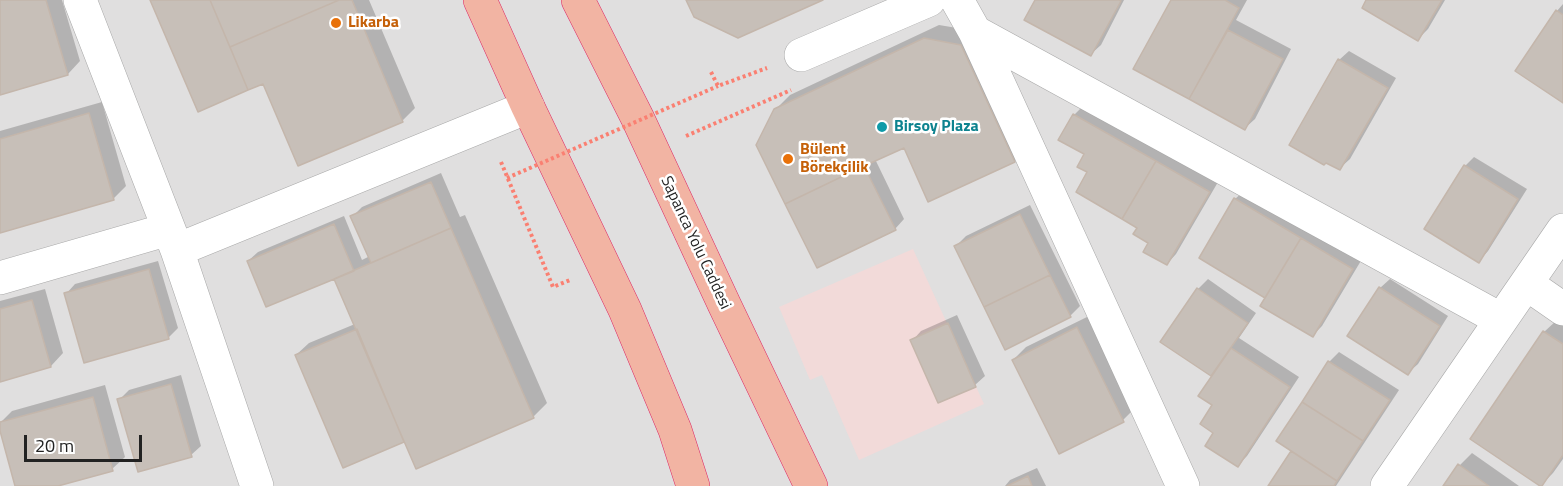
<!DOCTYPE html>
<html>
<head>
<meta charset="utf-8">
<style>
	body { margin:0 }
	#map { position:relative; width:1563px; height:486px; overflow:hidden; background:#f2efe9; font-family:"Titillium Web",sans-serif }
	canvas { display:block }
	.scale { position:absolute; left:24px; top:435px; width:118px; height:27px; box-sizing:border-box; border:3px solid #222; border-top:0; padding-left:8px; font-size:18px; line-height:21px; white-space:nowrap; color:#222; -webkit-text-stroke:4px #fff; paint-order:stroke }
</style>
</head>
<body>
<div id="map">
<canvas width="1563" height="486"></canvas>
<div class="scale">20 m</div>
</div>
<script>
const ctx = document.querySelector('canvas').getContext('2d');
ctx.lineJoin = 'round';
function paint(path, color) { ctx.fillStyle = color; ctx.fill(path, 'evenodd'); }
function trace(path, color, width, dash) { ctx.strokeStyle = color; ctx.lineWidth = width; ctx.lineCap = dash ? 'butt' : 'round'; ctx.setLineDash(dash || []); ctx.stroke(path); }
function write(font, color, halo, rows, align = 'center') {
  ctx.font = font + ' "Titillium Web",sans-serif'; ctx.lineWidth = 5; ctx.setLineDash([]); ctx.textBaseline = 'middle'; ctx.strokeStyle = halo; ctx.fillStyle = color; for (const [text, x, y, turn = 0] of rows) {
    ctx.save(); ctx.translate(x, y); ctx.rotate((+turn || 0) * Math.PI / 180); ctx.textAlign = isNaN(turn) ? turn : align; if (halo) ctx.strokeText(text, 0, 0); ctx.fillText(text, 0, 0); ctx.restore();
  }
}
paint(new Path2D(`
	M0,0H1563V486H0Z`), '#e0dfdf');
paint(new Path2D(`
	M913,249L984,404L859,460L822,375L810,380L779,307Z`), '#f2dad9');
paint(new Path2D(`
	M0,0H62L80,61L68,74L0,93Z
	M152,0H369L415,108L402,121L299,164L264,82L198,110Z
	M1036,0H1124L1101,45L1091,54Z
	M1173,0H1247L1236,20L1291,49L1255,119L1245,128L1135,68Z
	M1368,0H1445L1428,29L1418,39Z
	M1563,4V101L1557,11Z
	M939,25L975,31L1027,147L1014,161L905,146L875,159L904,219L895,229L775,110L790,95Z
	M1349,51L1396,78L1350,159L1340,168L1339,60Z
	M102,102L126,186L113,199L0,231V131Z
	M1083,106L1218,182L1176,254L1167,264L1139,227L1089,172L1086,154L1074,115Z
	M1474,157L1527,189L1488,251L1479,261L1465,166Z
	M441,173L460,217L465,215L547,403L533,417L405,439L344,466L296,355L309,343L355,324L334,277L248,261L258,252L344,216L362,260L370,256L352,217L362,207Z
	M1245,190L1362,259L1322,326L1313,335L1267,297L1235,199Z
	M1030,205L1080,306L1070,316L956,246L966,236Z
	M158,261L178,328L168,338L66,294L75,284Z
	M1208,279L1256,313L1239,338L1299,377L1247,456L1238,465L1216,433L1213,376L1162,342L1198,289Z
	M1390,279L1448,316L1418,364L1408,373L1380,288Z
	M45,289L63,353L51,366L0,380V301Z
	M957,315L985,376L975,385L912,341L921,331Z
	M1089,316L1135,408L1123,420L1013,360L1026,347Z
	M1557,320L1563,324V459L1553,473L1541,485L1544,332Z
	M1339,352L1399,390L1336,486H1270L1293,451L1278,441L1329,362Z
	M181,375L201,446L191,455L119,400L129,390Z
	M105,385L125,457L112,469L52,486H17L0,423L12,411Z
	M1472,453L1519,486H1445L1460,465Z
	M1037,468L1046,486H1005L1010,480Z`), '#0003');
const building = new Path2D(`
	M0,0H46L68,75L0,95Z
	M150,0H210L248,90L198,112Z
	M210,0H339L230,47Z
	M339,0H352L403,122L298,166L263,84L248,90L230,47Z
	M686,0H823L738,38L694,17Z
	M1035,0H1119L1121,1L1091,56L1024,20Z
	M1171,0H1225L1239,8L1189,99L1133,69Z
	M1366,0H1442L1418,41L1362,8Z
	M1556,10L1563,15V103L1515,71Z
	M1228,30L1283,59L1245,130L1189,99Z
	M924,38L961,45L1015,162L928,202L904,148L864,166L785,204L756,145L774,109Z
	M1338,59L1388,88L1340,170L1326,163L1324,165L1289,145Z
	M89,113L114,200L0,233V139Z
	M1073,114L1156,161L1122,219L1076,192L1087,172L1077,167L1084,154L1058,140Z
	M1156,161L1210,192L1167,265L1143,252L1148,243L1133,234L1137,228L1122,219Z
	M1464,165L1518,199L1479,263L1424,229Z
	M864,166L896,230L817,268L785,204Z
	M431,182L451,228L371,263L350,216Z
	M1234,198L1301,238L1265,298L1199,258Z
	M1020,214L1050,275L984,307L954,246Z
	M334,224L354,271L266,307L247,261Z
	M451,228L534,418L416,469L334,279Z
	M1301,238L1353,269L1313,337L1260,306Z
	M149,269L169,339L84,363L64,293Z
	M1050,275L1071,317L1005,350L984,307Z
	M1379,287L1440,326L1408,375L1347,336Z
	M1197,288L1248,323L1211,376L1160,342Z
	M32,300L51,367L0,382V309Z
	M948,323L976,387L938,403L910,340Z
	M1077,327L1124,422L1059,454L1012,360Z
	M357,329L404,442L343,468L295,355Z
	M1543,331L1563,344V455L1542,486H1540L1470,439Z
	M1231,348L1290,387L1238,467L1205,446L1213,433L1200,424L1212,405L1198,396Z
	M1328,361L1390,400L1363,441L1302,402Z
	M171,384L192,457L138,472L117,399Z
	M93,397L113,471L58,486H15L0,431V422Z
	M1302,402L1363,441L1337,481L1276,441Z
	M1291,451L1337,481L1334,486H1268Z
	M1458,464L1489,486H1443Z
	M1028,476L1032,486H1007Z`);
paint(building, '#c7bfb8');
trace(building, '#c4b6ab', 1.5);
const minor = new Path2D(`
	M80,0L177,250L257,486
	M957,0L975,32L1183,486
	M975,32L1500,319
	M801,55L929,0
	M177,250L528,107
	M0,278L169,229
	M1527,284L1563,309
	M1387,486L1563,230`);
const trunk = new Path2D(`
	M480,0L528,107L625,310L675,430L693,486
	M578,0L638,119L724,304L811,486`);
trace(minor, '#a9a9a9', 34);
trace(trunk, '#dc2a67', 34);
trace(new Path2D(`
	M711,72L718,86L767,68
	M686,136L791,90
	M501,162L553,287L570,280`), '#fa8072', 4, [3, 3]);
trace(minor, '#fff', 33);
trace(trunk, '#f2b4a3', 33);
trace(new Path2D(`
	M507,178L718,86`), '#fa8072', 4, [3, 3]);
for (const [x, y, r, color] of [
	[336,23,6,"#e8710a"],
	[882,127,6,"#0f9aa8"],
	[788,159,6,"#e8710a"]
]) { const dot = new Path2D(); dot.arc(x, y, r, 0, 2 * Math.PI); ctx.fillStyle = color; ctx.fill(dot); trace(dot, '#fff', 2); }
write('bold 16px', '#c56008', '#fff', [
	["Likarba",348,23],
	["Bülent",800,150],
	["Börekçilik",800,168]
], 'left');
write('bold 16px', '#0d838f', '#fff', [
	["Birsoy Plaza",894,127]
], 'left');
write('16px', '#222', '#fff', [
	["Sapanca Yolu Caddesi",695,243,65]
]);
</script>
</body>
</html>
